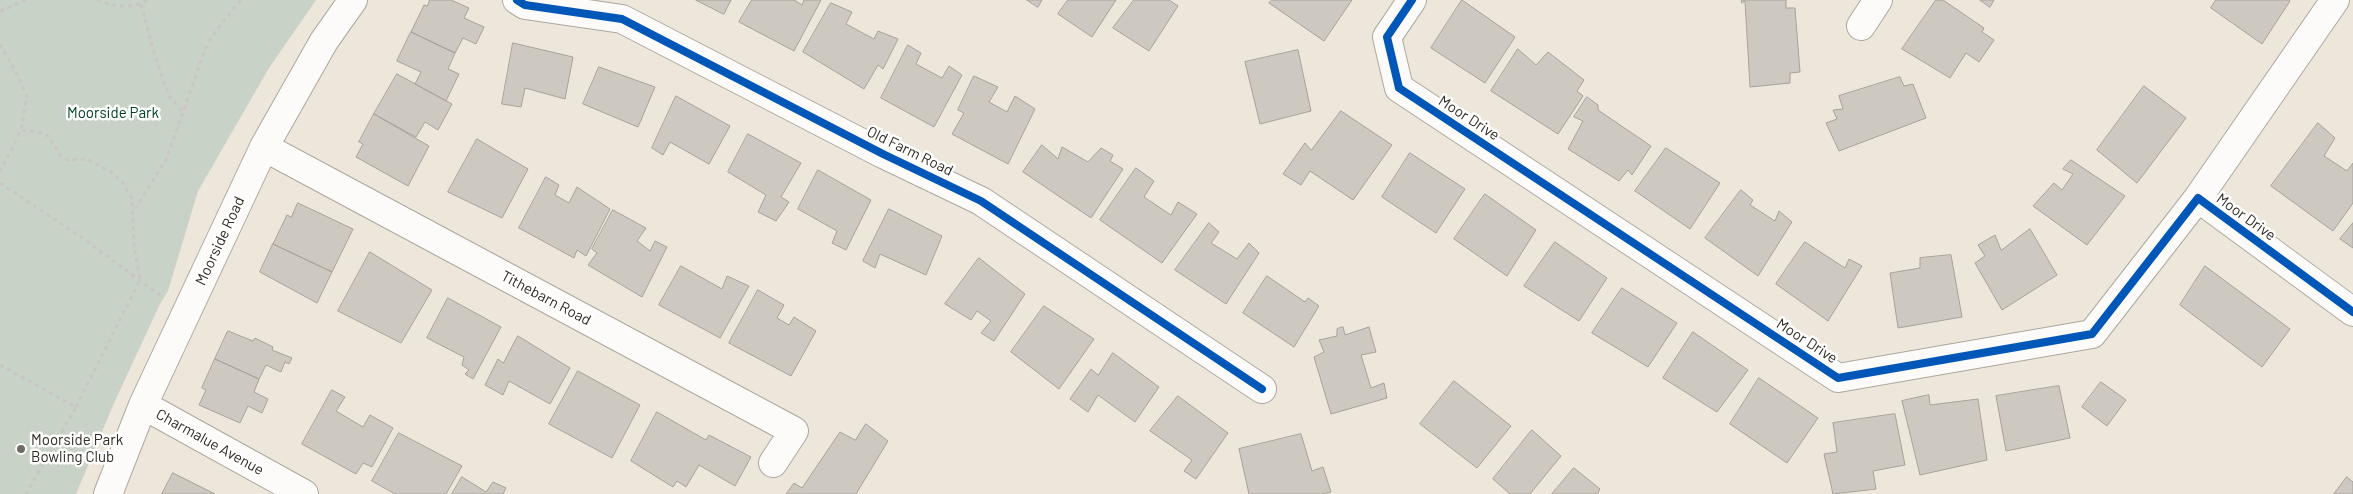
<!DOCTYPE html>
<html>
<head>
<meta charset="utf-8">
<style>
	body { margin:0 }
	canvas { display:block; background:#ece6db }
</style>
</head>
<body>
<canvas width="2353" height="494"></canvas>
<script>
const ctx = document.querySelector('canvas').getContext('2d');
ctx.lineJoin = 'round';
function paint(path, color) { ctx.fillStyle = color; ctx.fill(path, 'evenodd'); }
function trace(path, color, width, dash) { ctx.strokeStyle = color; ctx.lineWidth = width; ctx.lineCap = dash ? 'butt' : 'round'; ctx.setLineDash(dash || []); ctx.stroke(path); }
function write(font, color, halo, rows, align = 'center') {
  ctx.font = font + ' Barlow,sans-serif'; ctx.lineWidth = 5; ctx.setLineDash([]); ctx.textBaseline = 'middle'; ctx.strokeStyle = halo; ctx.fillStyle = color; for (const [text, x, y, turn = 0] of rows) {
    ctx.save(); ctx.translate(x, y); ctx.rotate((+turn || 0) * Math.PI / 180); ctx.textAlign = isNaN(turn) ? turn : align; if (halo) ctx.strokeText(text, 0, 0); ctx.fillText(text, 0, 0); ctx.restore();
  }
}
paint(new Path2D(`
	M0,0H316L269,68L198,191L168,291L160,304L114,403L76,494H0Z`), '#c9d2c6');
const building = new Path2D(`
	M430,0H451L469,8L464,18L484,27L476,44L463,38L455,53L411,32L424,5L427,6Z
	M696,0H731L724,14Z
	M752,0H794L802,5L804,0H821L794,51L739,22Z
	M1027,0H1042L1038,7Z
	M1068,0H1116L1092,37L1058,14Z
	M1134,0H1169L1178,6L1149,51L1113,28Z
	M1272,0H1352L1324,41L1269,3Z
	M1462,0L1515,37L1485,83L1431,48Z
	M1742,0H1786V8H1795L1800,72L1790,73V83L1750,87L1745,1L1742,3Z
	M1936,0H1943L1984,28L1982,32L1994,40L1979,62L1966,53L1950,78L1902,49Z
	M1980,0H1994L1990,7Z
	M2216,0H2289L2290,1L2262,44L2211,8Z
	M831,3L852,12L846,24L874,39L878,31L898,39L883,69L878,65L864,89L803,52Z
	M411,32L455,53L448,69L459,74L446,101L415,84L421,72L397,61Z
	M513,43L573,57L565,99L525,88L521,107L502,104Z
	M908,45L921,53L916,64L942,78L949,66L962,75L934,127L881,98Z
	M1518,49L1536,65L1548,52L1584,80L1577,91L1583,96L1558,134L1491,91Z
	M1298,50L1311,111L1260,124L1245,62Z
	M599,67L655,87L638,127L583,104Z
	M397,74L452,104L438,130L425,122L416,137L374,114Z
	M974,76L998,87L989,102L1007,112L1015,96L1035,109L1008,164L952,134L964,113L958,110Z
	M1900,77L1904,86L1913,84L1926,118L1839,151L1826,123L1837,119L1833,110L1843,109L1839,96Z
	M2144,86L2186,118L2137,183L2097,150Z
	M676,96L730,126L709,164L670,142L663,155L652,148Z
	M1587,97L1598,105V110L1651,146L1632,175L1628,170L1619,181L1568,149L1583,121L1574,117Z
	M1341,111L1392,145L1353,200L1310,171L1301,185L1283,174L1305,143L1311,150Z
	M374,114L429,146L408,186L356,157L363,144L359,142Z
	M2318,123L2335,138L2324,156L2347,171L2353,163V203L2333,231L2271,186Z
	M748,134L801,163L781,197L789,202L776,221L758,212L766,195L728,172Z
	M477,139L528,169L502,218L448,192Z
	M1042,145L1058,159L1062,147L1088,162L1101,148L1113,155L1110,161L1123,169L1091,218L1023,172Z
	M1666,148L1720,183L1690,229L1635,191Z
	M1410,153L1465,189L1436,233L1382,197Z
	M2071,160L2125,196L2087,245L2033,206L2054,183L2062,190L2073,174L2063,169Z
	M1136,168L1154,181L1144,197L1171,215L1178,202L1197,214L1162,263L1100,220Z
	M818,170L871,200L846,250L832,243L837,231L798,209Z
	M546,177L559,185L555,195L569,203L577,187L610,209L586,256L577,250L574,258L519,228Z
	M1741,190L1753,200L1750,205L1775,221L1779,211L1792,222L1758,276L1705,238Z
	M1485,194L1536,230L1507,276L1454,239Z
	M298,203L353,229L332,272L273,244L287,215L291,217Z
	M889,209L942,236L926,275L880,254L875,268L863,261Z
	M613,210L646,228L637,241L650,251L655,241L667,247L642,297L588,265L597,253L592,249Z
	M1209,223L1219,232L1211,243L1237,259L1249,243L1259,253L1226,304L1175,270Z
	M2353,223V248L2340,239Z
	M2030,229L2057,275L2002,310L1975,263L1985,256L1978,245L1995,235L2001,250Z
	M1555,242L1607,278L1579,321L1524,286Z
	M1805,242L1845,268L1849,259L1862,266L1828,321L1776,284Z
	M273,244L332,272L317,303L260,272Z
	M370,252L432,290L401,343L338,311Z
	M1951,255L1962,317L1898,328L1890,273L1920,268V258Z
	M979,258L1025,294L994,341L981,333L991,321L977,311L971,320L945,304Z
	M681,266L722,289L727,276L749,286L720,338L659,305Z
	M2205,266L2290,329L2262,367L2180,305Z
	M1267,276L1305,302L1308,298L1319,306L1294,347L1243,313Z
	M1622,288L1677,323L1648,367L1592,333Z
	M758,290L784,305L777,318L789,325L794,317L816,331L791,376L729,343Z
	M448,298L501,327L473,379L465,374L469,370L462,365L464,357L427,338Z
	M1044,306L1094,339L1059,389L1011,352Z
	M1343,327L1345,335L1369,327L1376,352L1361,355L1371,388L1384,383L1387,398L1331,414L1314,357L1324,352L1319,340L1337,336V329Z
	M228,331L253,341L255,338L273,347L272,350L292,358L289,364L285,362L281,372L266,365L259,379L215,359Z
	M1693,332L1748,370L1717,412L1663,378Z
	M518,336L570,368L550,404L509,381L503,395L485,385L498,359L503,363Z
	M1113,353L1159,387L1135,422L1098,395L1088,412L1070,399L1091,369L1098,375Z
	M215,359L259,379L254,392L268,399L262,413L248,406L240,423L199,405L206,390L202,388Z
	M578,371L640,405L612,458L549,424Z
	M1759,378L1818,418L1787,463L1730,424Z
	M1454,381L1511,426L1477,468L1420,424Z
	M2101,382L2126,400L2107,426L2082,407Z
	M2059,386L2070,438L2006,451L1996,396Z
	M332,390L345,397L336,411L363,427L370,415L393,428L372,467L363,463L356,474L302,444Z
	M1929,395L1930,405L1978,399L1987,460L1920,475L1902,401Z
	M1178,396L1228,433L1196,479L1184,471L1192,460L1150,431Z
	M657,412L706,440L709,435L751,457L735,486L699,465L686,487L677,481L673,487L631,461Z
	M1895,414L1905,465L1873,471L1876,489L1833,494L1824,454L1837,452L1833,423Z
	M866,424L888,441L856,494H786L794,483L802,488L840,432L855,440Z
	M1532,430L1561,456L1530,494H1510L1493,479Z
	M399,433L462,466L446,494H395L372,481Z
	M1301,434L1312,471L1323,467L1331,492L1322,494H1249L1239,449Z
	M1574,468L1600,489L1597,494H1552Z
	M173,473L215,494H162Z
	M462,477L486,492L493,482L506,488L503,494H452Z
	M2347,477L2353,482V494H2334Z`);
paint(building, '#cec9c0');
trace(building, '#a7a29a', 1);
const street = new Path2D(`
	M517,0L525,5L622,19L883,154L981,201L1262,389
	M1412,0L1387,37L1399,88L1838,378L2092,334L2198,198L2353,312
	M1861,26L1878,0
	M264,147L794,431L773,463
	M2198,198L2335,0
	M143,405L304,494
	M108,494L143,405L264,147L324,41L353,0`);
trace(street, '#ada89f', 30);
trace(new Path2D(`
	M97,0C113,6 131,10 147,0
	M141,4L153,50L169,96L182,111
	M0,11L26,0
	M0,44L16,72L27,96L21,130
	M0,172L21,130L43,133L48,136L62,158L68,160L87,159L111,172L123,183L132,199L134,246L140,280L76,407
	M0,183L81,237L161,296
	M135,209L166,160L206,47L215,32L241,0
	M0,365L76,407L26,494`), '#c9c6c1', 3, [4, 4]);
trace(street, '#fcfbfa', 28);
trace(new Path2D(`
	M517,0L525,5L622,19L883,154L981,201L1262,389
	M1412,0L1387,37L1399,88L1838,378L2092,334L2198,198L2353,312`), '#0057b8', 8);
for (const [x, y, r, color] of [
	[21,449,5,"#716c63"]
]) { const dot = new Path2D(); dot.arc(x, y, r, 0, 2 * Math.PI); ctx.fillStyle = color; ctx.fill(dot); trace(dot, '#fff', 2); }
write('15px', '#004024', '#fff', [
	["Moorside Park",113,113]
]);
write('15px', '#2f2b23', '#fff', [
	["Moor Drive",1469,118,33],
	["Old Farm Road",910,151,26],
	["Moor Drive",2246,217,36],
	["Moorside Road",220,241,-65],
	["Tithebarn Road",546,298,28],
	["Moor Drive",1807,341,33],
	["Charmalue Avenue",210,442,29]
]);
write('15px', '#2f2b23', '#fff', [
	["Moorside Park",31,440],
	["Bowling Club",31,457]
], 'left');
</script>
</body>
</html>
